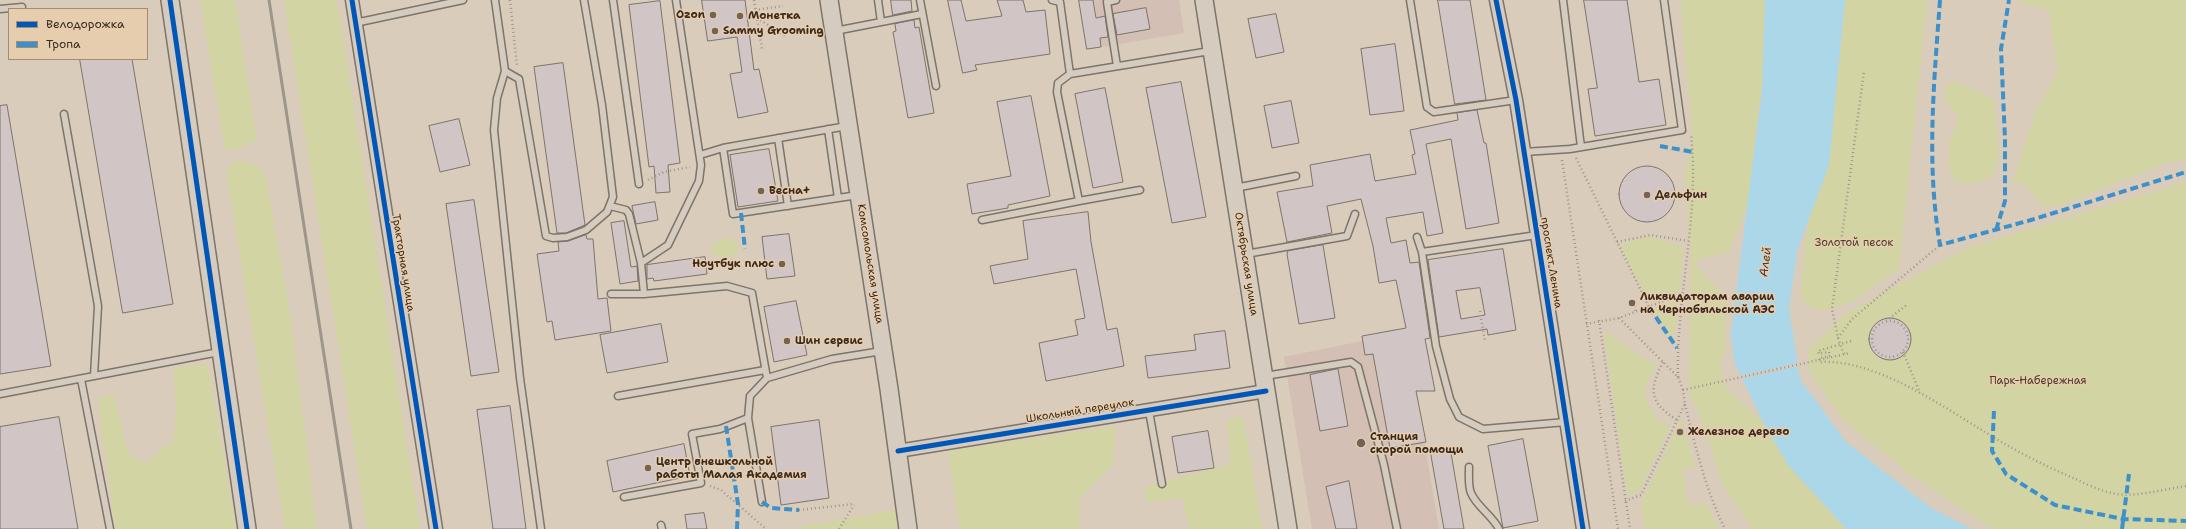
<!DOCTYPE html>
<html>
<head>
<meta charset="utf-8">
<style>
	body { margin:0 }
	#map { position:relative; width:2186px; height:529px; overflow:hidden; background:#d9ccbb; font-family:"Shantell Sans",sans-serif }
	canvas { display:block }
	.legend { position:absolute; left:8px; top:8px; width:140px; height:52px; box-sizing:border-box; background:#e6cdae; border:1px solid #a28c74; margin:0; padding:5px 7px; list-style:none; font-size:12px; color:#3b2a1e }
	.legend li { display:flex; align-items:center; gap:8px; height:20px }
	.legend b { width:20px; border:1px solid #a28c74 }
</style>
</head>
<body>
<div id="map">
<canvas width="2186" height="529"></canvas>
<ul class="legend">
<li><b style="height:5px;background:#0057b8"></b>Велодорожка</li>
<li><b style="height:5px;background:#3e90ca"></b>Тропа</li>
</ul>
</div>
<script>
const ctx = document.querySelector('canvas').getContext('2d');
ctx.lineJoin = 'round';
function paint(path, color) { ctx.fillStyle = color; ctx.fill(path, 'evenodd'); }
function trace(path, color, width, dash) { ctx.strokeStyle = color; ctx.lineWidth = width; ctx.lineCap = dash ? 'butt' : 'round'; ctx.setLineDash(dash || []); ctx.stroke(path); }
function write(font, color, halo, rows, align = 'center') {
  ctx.font = font + ' "Shantell Sans",sans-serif'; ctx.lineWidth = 3; ctx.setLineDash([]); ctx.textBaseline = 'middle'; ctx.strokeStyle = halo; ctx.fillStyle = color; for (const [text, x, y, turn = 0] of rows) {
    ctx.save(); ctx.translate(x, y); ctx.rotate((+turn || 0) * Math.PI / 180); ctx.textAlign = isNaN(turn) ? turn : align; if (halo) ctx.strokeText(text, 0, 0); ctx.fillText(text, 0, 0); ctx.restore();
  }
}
paint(new Path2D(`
	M1094,0H1179L1184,33L1101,47Z
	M1406,332L1439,529H1312L1284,357Z`), '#d3bfb3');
paint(new Path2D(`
	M200,0H235L257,140L235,150H225Z
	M284,0H337L420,529H367Z
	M1680,0H1765L1762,90L1748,204L1729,252L1696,260V266L1726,297V352L1720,359L1721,371L1727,389L1763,422L1788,465L1846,529H1752L1723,485L1699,413L1689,393L1691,254L1685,174L1693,139Z
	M1845,0H1927L1899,269L1852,302L1832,309L1816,310L1805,304L1801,294L1805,241L1842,35Z
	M2019,0H2186V159L2166,163L2061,205L2043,207L2026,185L2013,182L2035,112L2058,72L2049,10L2021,3Z
	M1955,81C1968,89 1982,91 1994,101C1996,139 2016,191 1956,182C1940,161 1951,139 1959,116L1946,102V86Z
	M237,160L259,166L266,176L291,320L317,529H285L226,171Z
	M2186,182V529H1993L1913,477L1844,421L1809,371L1808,350L1845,314L1967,248Z
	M730,237L737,243L739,252C730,258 713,261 710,249L718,241Z
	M1645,238H1655L1684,247L1679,292L1649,303L1620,244Z
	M1679,298L1673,339L1652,308Z
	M1604,331L1656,366C1638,392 1643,411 1670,427L1639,492L1627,494Z
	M208,364L236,529H115L98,398L114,395L128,453L145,463L174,440L176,409L174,368Z
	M1243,416L1262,529H1189L1183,498L1147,502L1145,487L1231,464L1227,419Z
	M1681,418L1695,467L1683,470L1688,506L1706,503L1718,529H1645L1641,504Z
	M1115,426L1114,463L1080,497L1079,529H960L948,451Z
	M895,510L898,529H798L799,527Z`), '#d2d4a3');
paint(new Path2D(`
	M1765,0H1845L1829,165L1797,251L1789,309L1800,379L1846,442L1931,508L1972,529H1846L1788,465L1763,422L1734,362L1731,333L1762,90Z`), '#acd7e8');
paint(new Path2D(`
	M1799,363L1800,366L1740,379L1739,376Z`), '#d9ccbb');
const building = new Path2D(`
	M702,0H745L754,70L759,69L768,112L738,118L730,74L742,72L737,37L708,41Z
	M891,0H911L912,11L893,15Z
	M948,0H961L966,21L1002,16L997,0H1023L1026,12L1045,10L1050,54L975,65L977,70L963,73Z
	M1079,0H1093L1096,18L1105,16L1108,37L1100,38L1101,47L1087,49Z
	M1438,0H1470L1486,100L1455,104Z
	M1584,0H1627L1639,82L1659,79L1666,125L1595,136L1588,89L1597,88Z
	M660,1L680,163L668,165L670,192L656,193L654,166L649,167L629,5Z
	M1146,8L1150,29L1117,35L1113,14Z
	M1276,14L1284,52L1256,58L1248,19Z
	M914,20L915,28L919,27L934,113L908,118L893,32L896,31L895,24Z
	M1395,44L1404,111L1370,115L1361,49Z
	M80,59H132L173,304L123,313Z
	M563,63L585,225L566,233H557L534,67Z
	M1181,82L1206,217L1172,223L1146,88Z
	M1105,88L1123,182L1093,188L1075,94Z
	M1031,96L1050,196L1008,205V208L972,214L967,184L1011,176L997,102Z
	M1291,101L1299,143L1272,148L1264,106Z
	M7,105L51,366L0,374V106Z
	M1477,110L1484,143H1486L1499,223L1466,229L1451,139L1426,144L1443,233L1427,236L1423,212L1386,218L1391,243L1406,240L1410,263L1419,262L1430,338L1425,339L1435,391H1416L1426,442L1390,448L1373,354L1365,355L1362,336L1406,328L1396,280L1379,283L1373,246L1361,199L1327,206L1332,233L1287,242L1277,192L1313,186L1310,165L1370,154L1375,181L1416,174L1412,155L1415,154L1410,130L1458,120L1457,113Z
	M459,119L470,165L440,172L429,126Z
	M769,149L778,201L738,207L730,155Z
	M1619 194a28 28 0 1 1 56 0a28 28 0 1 1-56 0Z
	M474,200L499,372L471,376L446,204Z
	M655,202L658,220L636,224L632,206Z
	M1088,212L1091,242L1107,330L1117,328L1124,366L1046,381L1039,343L1078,335L1075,320L1085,318L1076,269L994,284L990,266L1028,259L1023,221Z
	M624,221L631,267L637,266L638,281L620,284L611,223Z
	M789,234L795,276L767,279L762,237Z
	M586,235L587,239H593L598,299L607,298L611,331L555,340L552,321L547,322L537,254L559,251L558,242L568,241Z
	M1323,245L1335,318L1299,324L1287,254L1288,251Z
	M1503,249L1516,330L1488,335L1487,329L1439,337L1428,260ZM1480,288L1485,315L1461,319L1456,291Z
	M705,257L707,274L654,281L653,278L647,279V265Z
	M796,301L807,355L774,362L764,307Z
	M1869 339a21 21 0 1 1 42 0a21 21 0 1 1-42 0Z
	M661,324L668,362L607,373L600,335Z
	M1225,331L1230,368L1148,378L1145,356L1196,350L1194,335Z
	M1338,369L1348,426L1320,431L1310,375Z
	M510,406L526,529H493L477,410Z
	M59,417L78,529H0V427Z
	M819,420L829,498L781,505L771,427Z
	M1208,431L1214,468L1178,473L1172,437Z
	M1523,439L1538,521L1503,528L1488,446Z
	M684,444L690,476L613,492L607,461Z
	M1450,447L1464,529H1444L1430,450Z
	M1349,481L1357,529H1336L1326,487Z
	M704,513L707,529H687L685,515Z`);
paint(building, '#d2c5c5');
trace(building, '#7d746a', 1);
const lane = new Path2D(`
	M495,0L505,71L519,79L546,236L553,238L567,237L586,230L607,212L613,197L602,105L584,0
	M613,0L639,184
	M676,0L701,165L699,181L668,245L641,263L644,294L727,286L752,293L767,378
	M878,0L881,22
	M920,0L936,86
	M1052,0L1060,2L1070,74
	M1116,0L1107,2L1117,66
	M1410,0L1427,107L1434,112L1516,100
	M1563,0L1581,147
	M0,9L22,7
	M355,23L463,0
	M835,31L922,14
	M505,71L497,98L494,130L520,378L541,529
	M64,114L98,306L94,376
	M847,126L723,148L733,214L858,195
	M828,129L838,198
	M778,138L788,206
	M1524,152L1570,149L1682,130L1664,0
	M700,155L723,148
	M1235,188L1296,176
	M1079,201L1140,190
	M610,206L626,210L629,214L641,263
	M982,220L1079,201L1057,92L1058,83L1070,74L1210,51
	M1417,237L1422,252L1436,346L1450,399L1459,417L1483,429L1566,422
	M1422,252L1537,235
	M1246,254L1347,236L1355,214
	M611,294H644
	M1265,376L1351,362L1358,367L1384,465L1397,529
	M81,379L110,529
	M0,394L219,352
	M618,396L765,370
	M1149,411L1162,484
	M1469,467C1469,475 1468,486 1471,493C1477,507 1492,515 1499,529
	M624,497L701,483L692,434L720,429L748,418
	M762,502L748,418L750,396L767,378L832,359L882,351
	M661,525L662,529`);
const street = new Path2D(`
	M352,0L436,529
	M1496,0L1516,100L1583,529
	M898,451L1266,391`);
const secondary = new Path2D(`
	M170,0L247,529
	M829,0L889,389L908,529
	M1204,0L1288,529`);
trace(lane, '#7d746a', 9);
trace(street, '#7d746a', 15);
trace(secondary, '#7d746a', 20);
trace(new Path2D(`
	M510,0L517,66
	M754,0L762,49
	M755,10L783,6
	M757,18L787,37
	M1576,158L1649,307
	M1562,160L1618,529
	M648,180L664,172L690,167
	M1617,242L1650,235L1688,241
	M1634,306L1636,312
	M1480,311L1485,342
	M1619,318L1678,377L1683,390
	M1599,320L1630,529
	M1872 339a18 18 0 1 1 36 0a18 18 0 1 1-36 0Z
	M1886,321L1908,304
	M1586,324L1619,318L1682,294
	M1838,338L1852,319L1940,245
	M1851,341L1818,351L1819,354L1829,352L1830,356L1819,358L1820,362C1875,359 1939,404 1985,432C2012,449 2041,464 2071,477C2085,483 2101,492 2117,494C2139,497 2164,489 2186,486
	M1903,352L1920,393
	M1844,354L1838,338L1832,309L1864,71
	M1663,362C1648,391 1650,403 1677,420
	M1678,377C1676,297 1700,215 1691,135
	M1685,404C1696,449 1705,488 1725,529
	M710,486L721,490L766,529
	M1625,501L1641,495L1685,404L1683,390L1850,353
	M799,510L854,504
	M839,529L854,505`), '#9e958b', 2.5, [1, 3]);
trace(lane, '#d5cbbf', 6);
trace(street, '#d5cbbf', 12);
trace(secondary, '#d5cbbf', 17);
trace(new Path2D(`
	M269,0L351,529`), '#9e958b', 3);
trace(new Path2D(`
	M1940,0C1934,82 1926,164 1940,245L2031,220L2186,172
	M1660,146L1693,152
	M741,213L745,249
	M1996,230L2005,201V139L2001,49L2009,0
	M1649,307L1677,348
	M1994,411L1992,451L2006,474L2055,505L2123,519L2186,521
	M726,426L738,504L737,529
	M762,502L771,508L799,510
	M2122,529L2129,474`), '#3e90ca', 4, [8, 4]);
trace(new Path2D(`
	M170,0L247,529
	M352,0L436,529
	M1496,0L1516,100L1583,529
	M898,451L1266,391`), '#0057b8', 5);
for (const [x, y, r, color] of [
	[713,15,4,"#726355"],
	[740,16,4,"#726355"],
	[715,31,4,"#726355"],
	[761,191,4,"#726355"],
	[1647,195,4,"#726355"],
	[782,264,4,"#726355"],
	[1632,303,4,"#726355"],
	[787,341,4,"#726355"],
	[1680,432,4,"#726355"],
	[1361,443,5,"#726355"],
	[648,468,4,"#726355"]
]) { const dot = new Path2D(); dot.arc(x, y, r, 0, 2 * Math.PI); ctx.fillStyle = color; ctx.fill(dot); trace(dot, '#e6cdae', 1.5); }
write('bold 11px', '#3b2a1e', '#e6cdae', [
	["Ozon",705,15,"right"],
	["Монетка",748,16],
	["Sammy Grooming",723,31],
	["Весна+",769,191],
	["Дельфин",1655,195],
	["Ноутбук плюс",774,264,"right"],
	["Ликвидаторам аварии",1640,297],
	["на Чернобыльской АЭС",1640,310],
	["Шин сервис",795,341],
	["Железное дерево",1688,432],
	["Станция",1370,437],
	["скорой помощи",1370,450],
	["Центр внешкольной",656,462],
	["работы Малая Академия",656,475]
], 'left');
write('11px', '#4a3c29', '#e6cdae', [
	["Золотой песок",1854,243],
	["Парк-Набережная",2038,381]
]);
write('11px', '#3b2a1e', '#e6cdae', [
	["Тракторная улица",403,263,81],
	["проспект Ленина",1551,263,81],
	["Комсомольская улица",870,264,81],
	["Октябрьская улица",1246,264,81],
	["Школьный переулок",1080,411,-9]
]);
write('italic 12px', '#443c34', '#e6cdae', [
	["Алей",1766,262,-83]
]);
</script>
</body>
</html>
